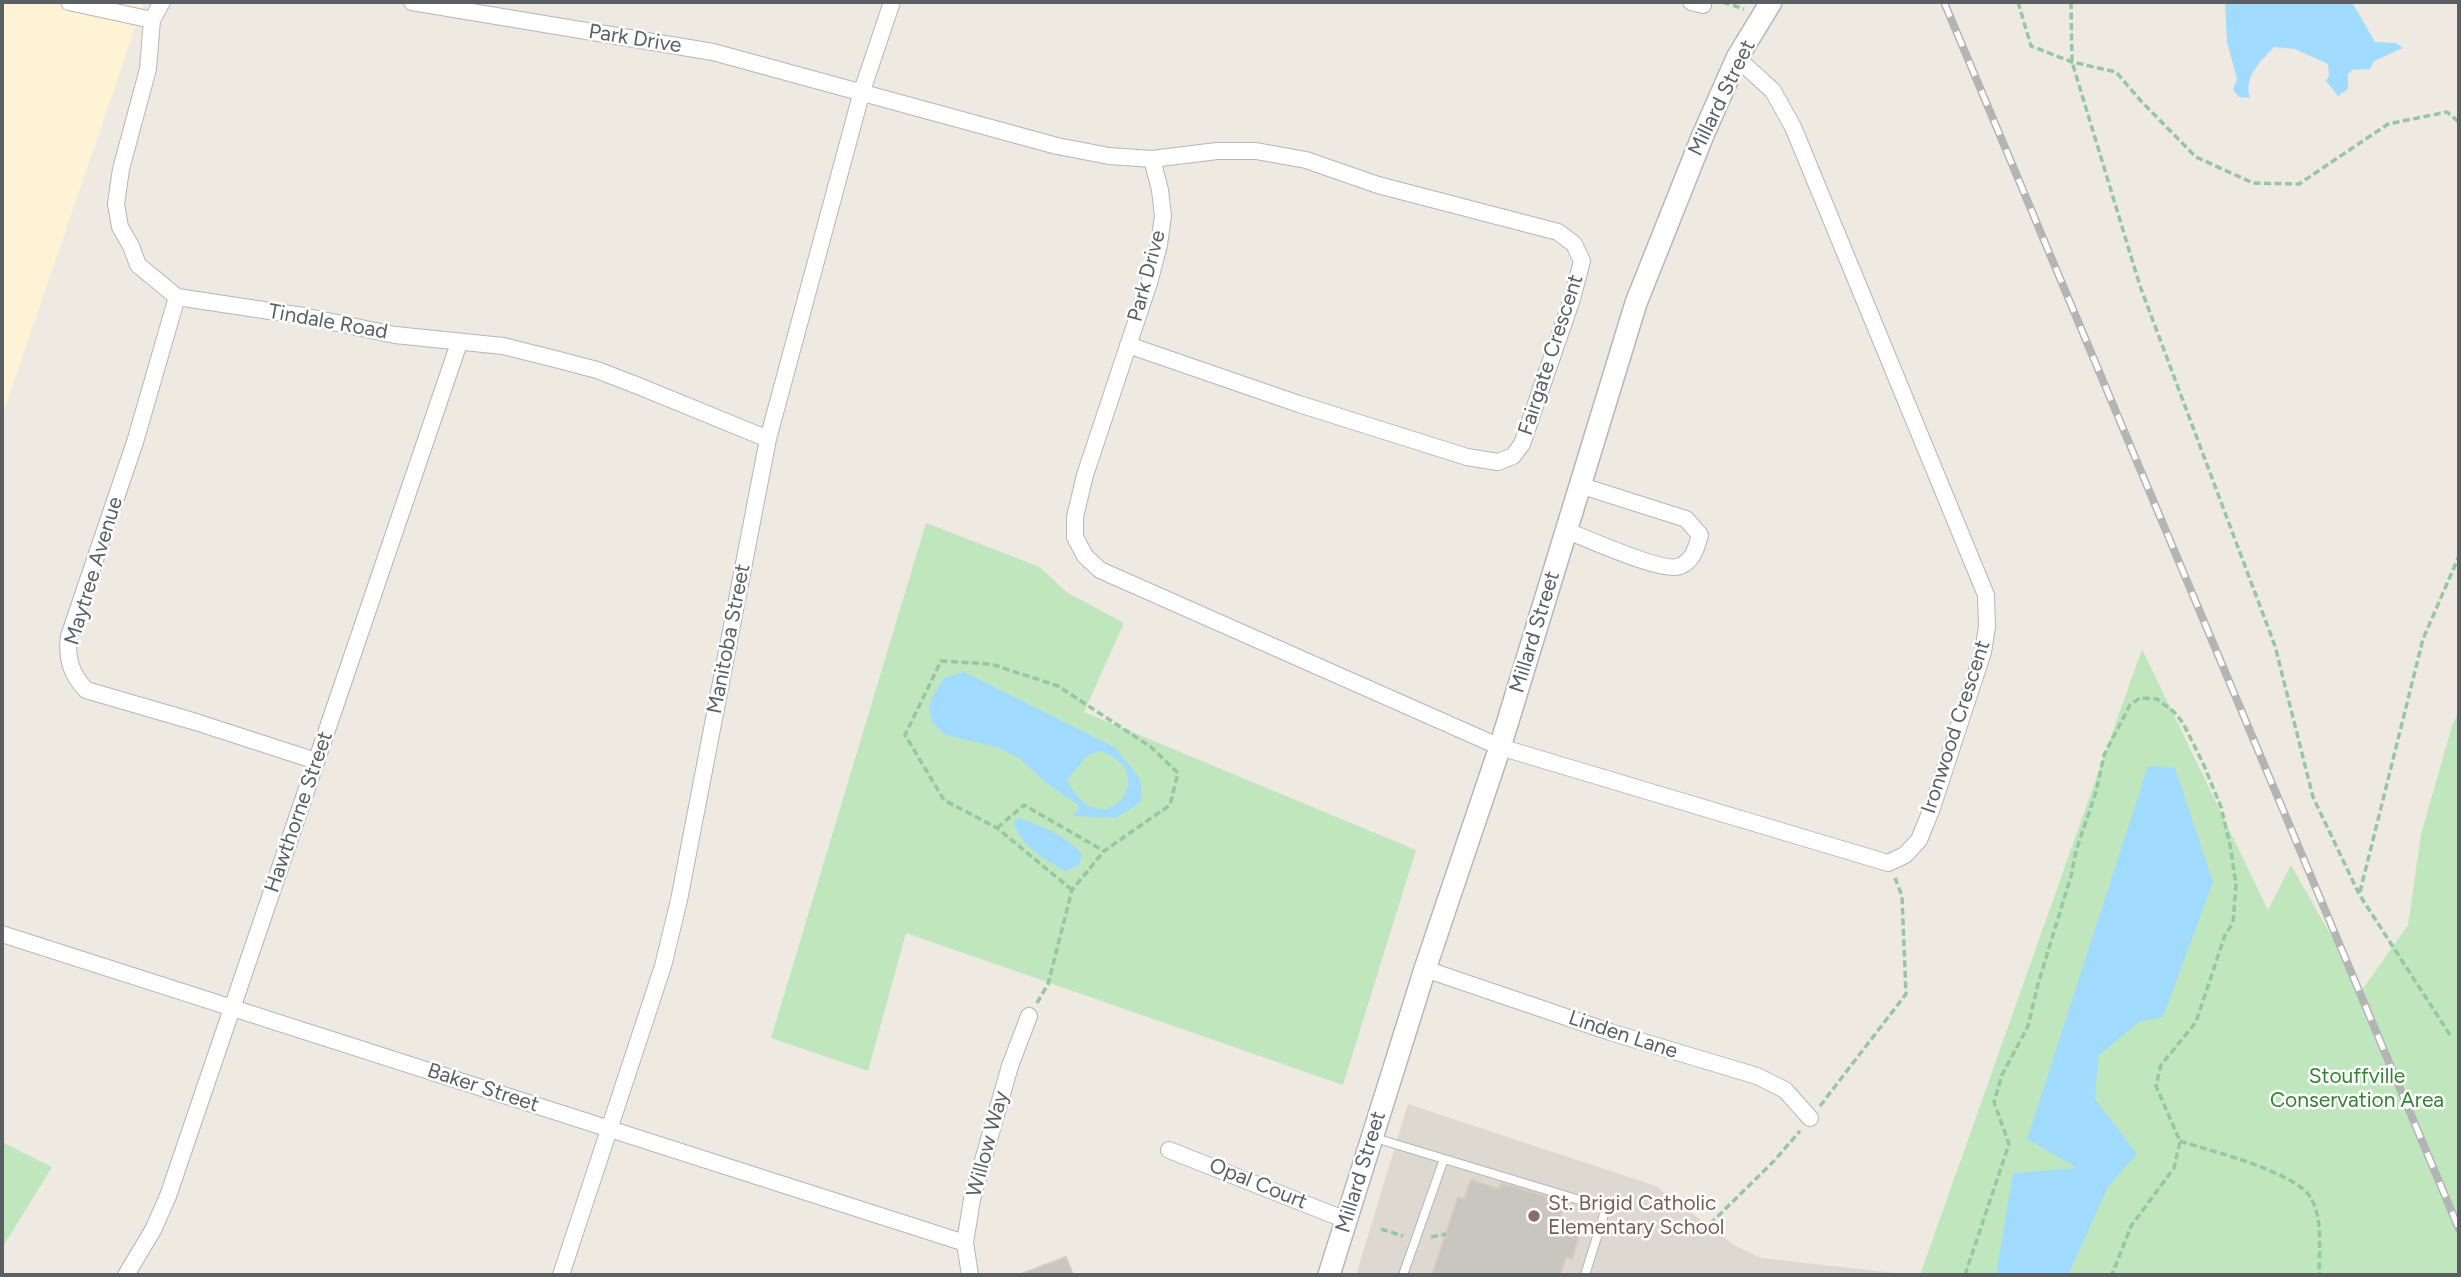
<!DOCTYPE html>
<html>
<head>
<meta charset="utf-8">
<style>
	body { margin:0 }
	#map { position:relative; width:2461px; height:1277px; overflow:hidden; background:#eeeae2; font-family:Figtree,sans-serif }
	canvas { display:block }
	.frame { position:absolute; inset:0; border:4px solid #5a5f63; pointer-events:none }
</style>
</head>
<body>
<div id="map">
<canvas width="2461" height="1277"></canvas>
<div class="frame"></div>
</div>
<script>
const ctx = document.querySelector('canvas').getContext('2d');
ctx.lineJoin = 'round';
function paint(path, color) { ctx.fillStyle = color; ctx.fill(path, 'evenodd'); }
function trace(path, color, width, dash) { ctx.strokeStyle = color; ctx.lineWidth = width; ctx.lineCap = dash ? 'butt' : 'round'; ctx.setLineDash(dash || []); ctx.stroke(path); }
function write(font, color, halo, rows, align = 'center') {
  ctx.font = font + ' Figtree,sans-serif'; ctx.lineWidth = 5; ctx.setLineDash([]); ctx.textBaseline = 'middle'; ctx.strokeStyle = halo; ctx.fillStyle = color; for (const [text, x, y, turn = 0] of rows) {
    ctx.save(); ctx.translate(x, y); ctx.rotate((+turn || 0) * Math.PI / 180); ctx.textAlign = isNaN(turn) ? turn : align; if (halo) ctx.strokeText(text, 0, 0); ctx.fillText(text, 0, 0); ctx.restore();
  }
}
paint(new Path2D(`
	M2,2H144L2,416Z`), '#fff3d6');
paint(new Path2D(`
	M1408,1104L1656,1186L1734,1245L1761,1258L1913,1275H1356Z`), '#ded9d0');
paint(new Path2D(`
	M926,523L1040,567L1066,592L1124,623L1084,712L1416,850L1343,1085L906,933L868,1071L771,1038Z
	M2142,649L2268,910L2291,865L2362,990L2408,925L2421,834L2452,726L2459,710V1275H1920Z
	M2,1142L52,1167L2,1248Z`), '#c0e6bd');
paint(new Path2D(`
	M2225,2H2352L2375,42L2396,43L2403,48L2374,61L2370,69L2352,70L2348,74V89L2338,96L2326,81L2329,76L2328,64L2295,49L2274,47C2261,61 2243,77 2250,98L2239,97L2233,90L2237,79L2227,42Z
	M964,672L1116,748L1140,779L1142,801L1116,818L1075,816L1073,814L1079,808L1078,805L1049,785L1019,758L996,747L945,735L932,722L929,708L933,696L944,678ZM1099,751C1165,769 1103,853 1067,780L1087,756Z
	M2148,766L2175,768L2213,882L2163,1017L2139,1022L2098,1056L2095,1099L2137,1154L2108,1187L2068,1275H1996L2013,1173L2077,1168L2027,1139Z
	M1017,818C1042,825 1064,835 1082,854L1079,865L1066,871C1045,860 1019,845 1014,822Z`), '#a1dbff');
const building = new Path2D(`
	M1471,1180L1499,1189L1501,1183L1565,1202L1557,1227L1579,1235L1572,1259L1566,1257L1560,1275H1432L1458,1197L1464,1199Z
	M1066,1257L1073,1275H1021V1274Z`);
paint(building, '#c9c5bf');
trace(building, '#d3ccc0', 2);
const service = new Path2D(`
	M1375,1138L1606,1208L1585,1275
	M1403,1275L1444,1159`);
const minor = new Path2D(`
	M69,2L152,20
	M162,2L152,20L148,69L121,169L116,204L120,227L131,246L138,265L177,297L303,316L395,335L503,346L559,360L597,370L636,385L768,439
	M412,2L713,52L1057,146L1109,156L1152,159L1160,190L1163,216L1159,245L1149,283L1085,475L1075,517V537L1085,556L1100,570L1500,747L1888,863L1905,855L1919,840L1932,808L1983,652L1987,627L1986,595L1793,127L1773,91L1737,58
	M1691,2L1703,5
	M177,297L135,442L69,636C66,658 71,674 86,690L196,722L316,761
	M1128,345L1299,404L1467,457L1498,462L1513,456L1522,444L1572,299L1582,261L1574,244L1558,232L1378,185L1306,160L1256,151H1217L1152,159
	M1565,530C1586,538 1664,574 1680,566C1694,560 1696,548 1700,535L1686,519L1579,485
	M2,934L965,1243
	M1425,969L1610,1032L1757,1076L1785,1090L1810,1118
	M1169,1150L1346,1220
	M126,1275L153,1230L168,1196L459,343
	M561,1275L663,966L679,900L768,439L862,91L892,2
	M970,1275L965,1243L972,1199L1010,1066L1029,1016`);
const tertiary = new Path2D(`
	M1329,1275L1425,969L1500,747L1636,303L1703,135L1737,58L1771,2`);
trace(service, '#b3b6ba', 10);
trace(minor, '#b3b6ba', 18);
trace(tertiary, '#b3b6ba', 24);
trace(new Path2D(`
	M1723,2L1744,9
	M2018,2L2031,46L2072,62L2116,72L2141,101L2196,157L2253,183L2299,184L2388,124L2447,112L2459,122
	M2071,2L2072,62L2140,286L2275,646L2313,797L2359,894L2450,1035
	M997,828L1024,805L1104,851L1170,805L1178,773L1151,747L1058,686L991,664L941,661L905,735L944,800L997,828L1072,890
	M2360,892L2423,639L2459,556
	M1037,1003L1048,984L1072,890L1104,851
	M1820,1106L1906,994L1902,896L1895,878
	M2180,1141C2210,1151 2299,1172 2312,1200C2323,1221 2319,1252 2319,1275
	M1710,1224L1774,1161L1800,1131
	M1381,1229L1403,1236
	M1431,1237L1446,1234
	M1965,1275L2009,1144L1994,1102L2002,1075L2028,1026L2038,984L2071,876L2076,851L2096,792L2104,755L2130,705L2140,698L2157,699L2174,712L2183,723L2203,763L2221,807L2230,845L2236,884L2233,923L2225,935L2196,1022L2161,1065L2156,1086L2180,1141L2174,1168L2131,1226L2112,1275`), '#96c7a2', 3.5, [7, 3.5]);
trace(service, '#fff', 8);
trace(minor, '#fff', 16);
trace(tertiary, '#fff', 21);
const rail = new Path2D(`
	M1944,2L2459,1229`);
trace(rail, '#b3b4b4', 8);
trace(rail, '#fff', 5, [16]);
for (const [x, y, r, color] of [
	[1534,1216,7,"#8d6e63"]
]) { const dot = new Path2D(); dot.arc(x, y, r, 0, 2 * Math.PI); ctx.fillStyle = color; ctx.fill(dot); trace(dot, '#fff', 2.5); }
write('21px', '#5a5f63', '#fff', [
	["Park Drive",635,39,9],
	["Millard Street",1722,98,-64],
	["Park Drive",1147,276,-75],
	["Tindale Road",328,322,10],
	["Fairgate Crescent",1551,355,-72],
	["Maytree Avenue",94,571,-73],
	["Millard Street",1535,632,-73],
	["Manitoba Street",729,639,-79],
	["Ironwood Crescent",1956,727,-72],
	["Hawthorne Street",299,812,-71],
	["Linden Lane",1623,1035,18],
	["Baker Street",483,1088,18],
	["Willow Way",988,1144,-75],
	["Millard Street",1361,1172,-73],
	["Opal Court",1258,1184,22]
]);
write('21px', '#328332', '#fff', [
	["Stouffville",2357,1077],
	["Conservation Area",2357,1101]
]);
write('21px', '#785e54', '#fff', [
	["St. Brigid Catholic",1548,1204],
	["Elementary School",1548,1228]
], 'left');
</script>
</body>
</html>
